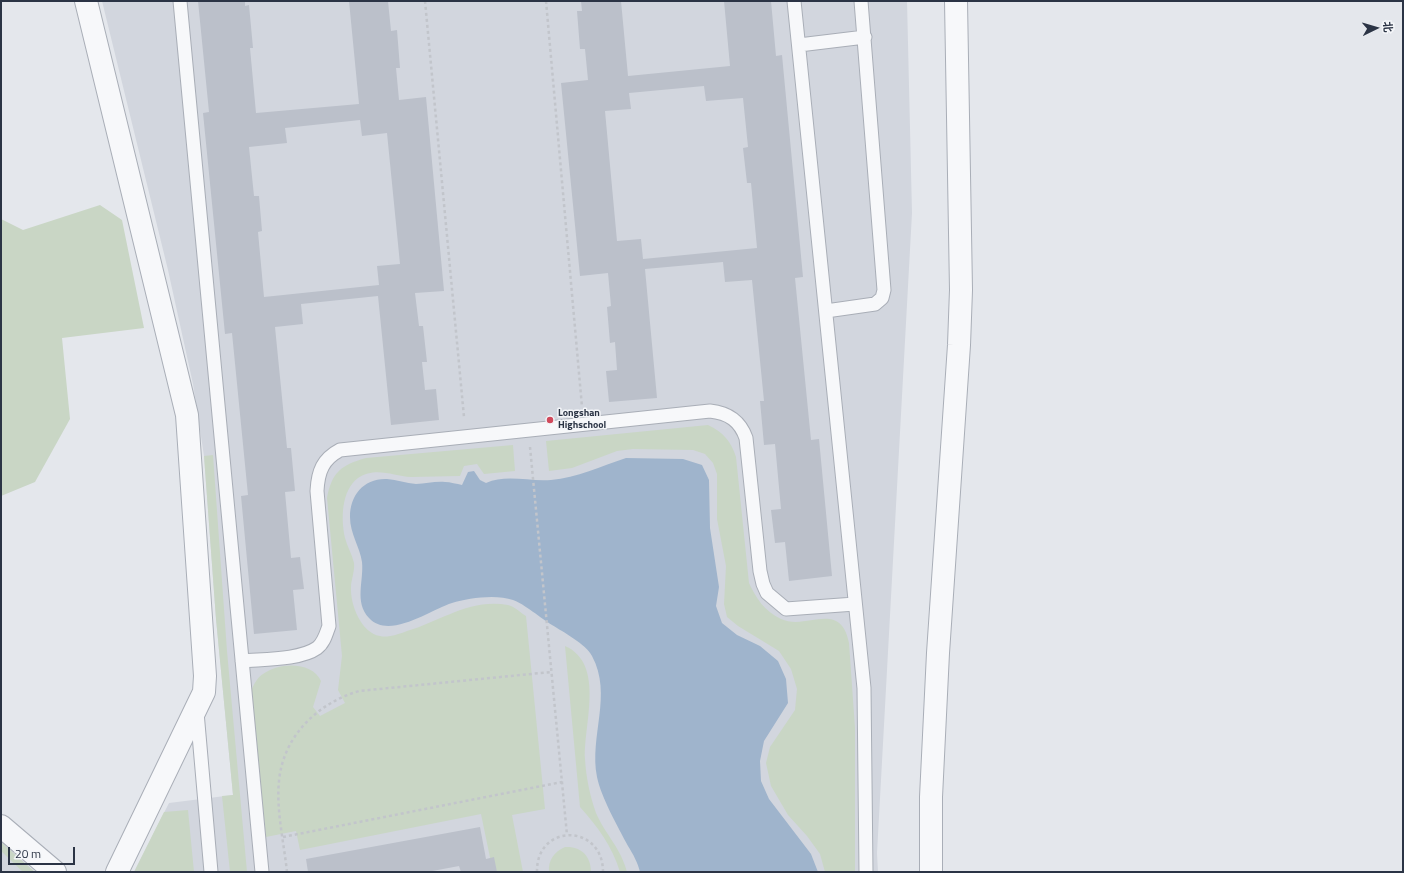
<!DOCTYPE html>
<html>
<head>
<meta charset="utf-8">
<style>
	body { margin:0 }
	#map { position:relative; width:1404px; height:873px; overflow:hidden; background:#e4e7ec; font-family:"Titillium Web","Noto Sans SC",sans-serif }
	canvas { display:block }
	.frame { position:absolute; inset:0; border:2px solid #2b3445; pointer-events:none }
	.north { position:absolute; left:1356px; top:8px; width:40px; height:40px; -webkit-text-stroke:3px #f4f6f9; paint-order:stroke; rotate:85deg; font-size:11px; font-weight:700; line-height:16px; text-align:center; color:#2b3445 }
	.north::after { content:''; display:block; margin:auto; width:14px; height:18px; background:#2b3445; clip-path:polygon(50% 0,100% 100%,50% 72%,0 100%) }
	.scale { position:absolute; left:8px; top:847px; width:67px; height:18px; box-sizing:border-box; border:2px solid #2b3445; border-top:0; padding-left:5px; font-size:12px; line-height:14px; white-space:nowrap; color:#2b3445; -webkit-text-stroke:3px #f4f6f9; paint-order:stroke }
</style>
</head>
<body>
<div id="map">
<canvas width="1404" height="873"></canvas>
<div class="frame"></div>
<div class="north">北</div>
<div class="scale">20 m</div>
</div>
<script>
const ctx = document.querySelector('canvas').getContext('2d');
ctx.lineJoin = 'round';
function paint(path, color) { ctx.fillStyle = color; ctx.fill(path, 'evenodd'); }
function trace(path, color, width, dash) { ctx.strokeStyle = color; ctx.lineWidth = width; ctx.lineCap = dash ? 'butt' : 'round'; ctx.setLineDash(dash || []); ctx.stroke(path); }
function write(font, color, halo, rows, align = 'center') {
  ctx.font = font + ' "Titillium Web",sans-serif'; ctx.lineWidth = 3; ctx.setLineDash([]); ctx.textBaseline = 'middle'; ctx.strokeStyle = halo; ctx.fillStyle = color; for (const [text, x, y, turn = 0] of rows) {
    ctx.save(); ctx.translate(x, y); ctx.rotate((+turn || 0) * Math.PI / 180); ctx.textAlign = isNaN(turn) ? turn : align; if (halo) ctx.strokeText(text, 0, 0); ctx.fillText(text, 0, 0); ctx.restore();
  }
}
paint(new Path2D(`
	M102,1H907L912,213L877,853L878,872H134L169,803L233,795L216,619L204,456L193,384L168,270Z
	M1,842L35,872H1Z`), '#d2d6de');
paint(new Path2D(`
	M100,205L122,220L144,328L62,338L70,419L35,482L1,496V219L23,230Z
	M708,425C723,432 731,441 736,457L749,583C756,598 764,611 781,619C807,631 840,599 849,643L855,728V872H825L820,854L807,836L788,815L771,786L766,763L770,747L795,710L797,689L791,669L779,651L738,626L727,617L724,604L726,566L717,519V474L713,463L705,454L693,450L633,449L617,451L572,468L549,471L546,441Z
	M513,445L515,471L484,474L477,464L464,466L460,476C444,476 427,477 411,477C393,476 376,466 358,478C341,491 341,519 345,538C347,546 352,554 354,563C355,571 351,580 351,587C350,604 361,633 380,636C388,638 399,634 407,631C441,621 470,598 508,605C514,606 521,613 526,616L545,809L512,815L523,872H493L481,814L300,850L296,831L266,837L251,691C254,684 257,678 263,674C279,662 312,661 321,681L313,707L320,716L345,703L338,690L342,656L327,498C332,472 341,465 366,458Z
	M213,455L227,651L247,872H230L222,796L233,795L216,619L204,456Z
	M565,646C606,664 583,726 585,759C586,777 590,796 596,813C605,834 621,848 627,872H620C612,846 598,827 580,807Z
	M188,810L194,872H134L164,812Z
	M1,842L35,872H23L1,851Z
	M565,847C581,846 591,856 591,872H549C548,860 554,852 565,847Z`), '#c9d6c5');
paint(new Path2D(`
	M626,458L683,459L702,465L709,480L710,528L719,587L716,606L722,623L737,635L760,646L778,661L786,679L788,703L764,741L760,761L761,781L769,799L811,854L818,872H640C638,863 633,854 628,846C618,827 601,797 597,777C589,736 613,695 592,656C586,644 563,632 552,625C542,619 523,603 513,600C496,594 468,598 452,603C430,610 389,640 369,618C354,602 364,581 362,562C360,547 350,534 350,517C350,495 364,478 387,479C397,480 406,483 416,484C426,484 435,481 445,482C450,482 457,484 462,485L468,472L474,471L480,480L486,483C506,474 530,482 551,480C577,478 601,466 626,458Z`), '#9fb4cc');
paint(new Path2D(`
	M198,1H245V6L249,5L253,48H250L256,113L359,104L349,1H388L391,31L397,30L400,68H396L399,100L426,97L444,291L415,293L419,326H423L427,362H422L425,390L436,389L439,420L391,425L378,296L301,304L303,324L275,327L287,448H291L295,491L285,492L291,558L300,557L304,589L293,590L297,630L254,634L241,496L248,495L232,333L225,334L203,113L209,112ZM360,120L362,136L387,133L400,264L377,266L379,285L264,297L258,232L262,231L259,196H254L249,147L287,143L285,128Z
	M581,1H621L628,76L730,66L724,1H771L776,56L782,55L803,277L795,278L811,440L819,439L832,576L789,581L785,542L775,543L771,510L781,509L775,444L764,445L760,401H764L752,280L725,282L723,262L645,269L657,398L609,402L606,371L617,370L615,342L610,343L607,307L611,306L608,273L580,276L561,83L588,80L585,49H580L577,11H582ZM704,86L706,101L743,98L748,147L743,148L747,183H751L757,248L643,259L641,239L617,241L605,111L631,109L629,93Z
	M480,827L486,859L494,857L497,872H461L459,866L427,872H308L306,859Z`), '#bbc0ca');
const service = new Path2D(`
	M180,1L262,872
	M794,1L864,688L866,872
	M799,45L865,37
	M826,311L875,304L882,298L884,290L861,1
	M242,661C263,659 300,660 317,648C324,643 326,634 329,626L317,491C318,471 323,459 340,450L710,411C729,413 740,421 746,438L760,571L763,584L767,593L786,609L855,604
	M197,712L211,872`);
const minor = new Path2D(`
	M86,1L187,415L205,676L204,692L117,872
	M1,826L55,872`);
const tertiary = new Path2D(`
	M931,872V797L938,653L959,345L961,290L956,1`);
trace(service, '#a9aeb7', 15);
trace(minor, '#a9aeb7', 24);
trace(tertiary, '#a9aeb7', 24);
trace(new Path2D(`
	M425,1L464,417H466
	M546,1L582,407
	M530,447L567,835
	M283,837L562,782
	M287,872C284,843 276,810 279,781C283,736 318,703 359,691L551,672
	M537,872C536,823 603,823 603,872`), '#c2c5cb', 2.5, [3, 3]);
trace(service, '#f7f8fa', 13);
trace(minor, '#f7f8fa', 22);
trace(tertiary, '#f7f8fa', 22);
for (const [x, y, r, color] of [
	[550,420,4,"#d1495b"]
]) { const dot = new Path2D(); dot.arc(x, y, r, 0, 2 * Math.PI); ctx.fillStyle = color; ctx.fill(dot); trace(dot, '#f4f6f9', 1.5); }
write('bold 10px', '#2b3445', '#f4f6f9', [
	["Longshan",558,414],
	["Highschool",558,426]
], 'left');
</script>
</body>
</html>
